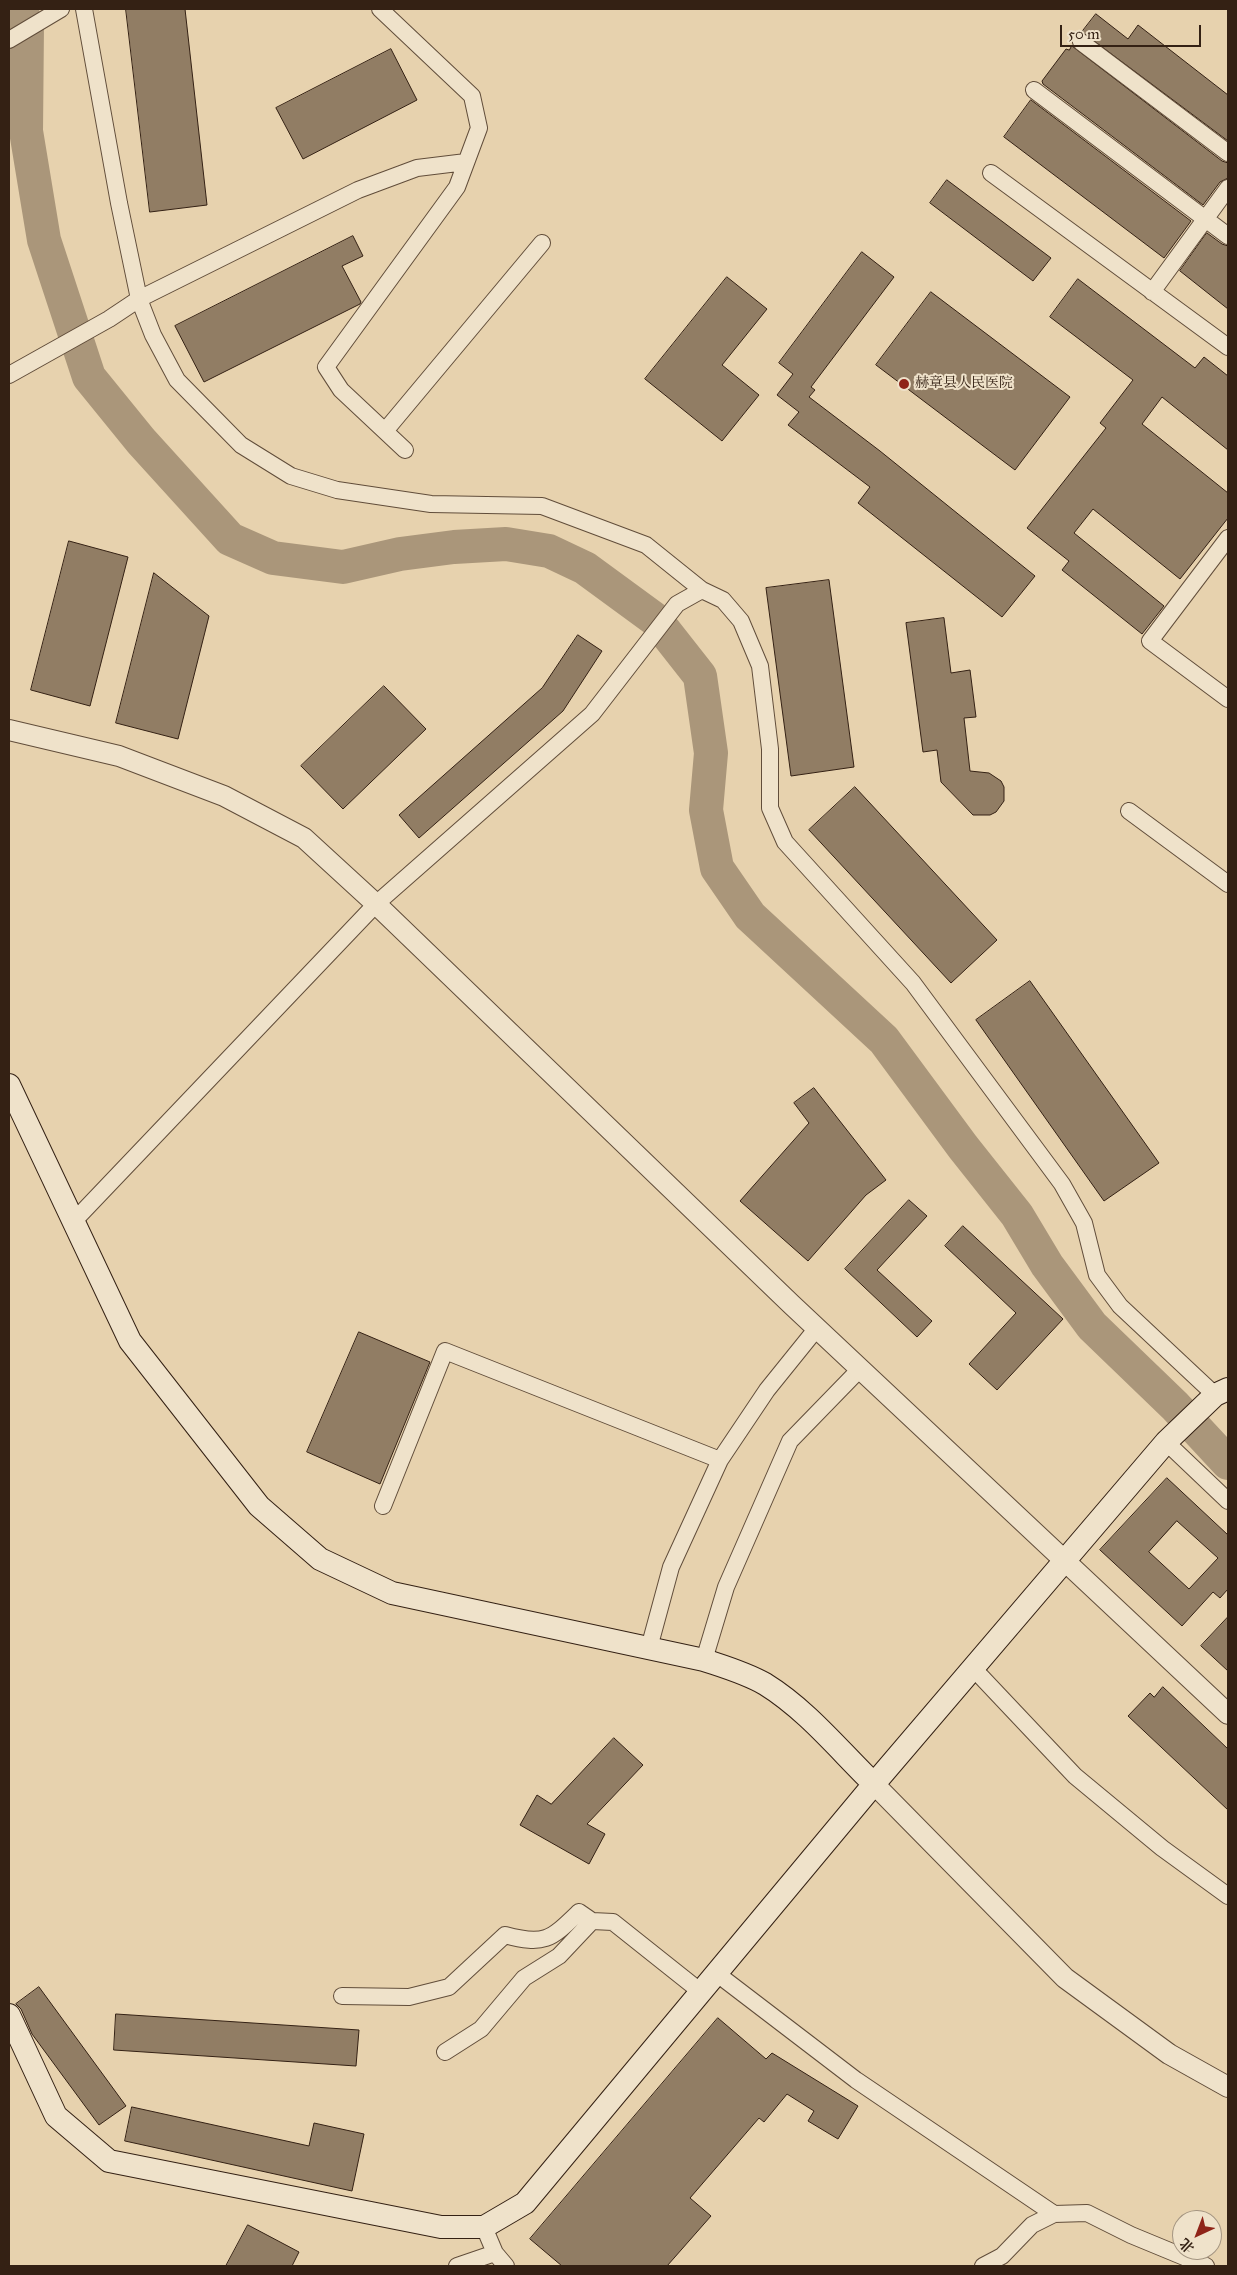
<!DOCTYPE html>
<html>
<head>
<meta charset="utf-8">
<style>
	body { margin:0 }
	#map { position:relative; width:1237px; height:2275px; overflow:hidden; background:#e7d2ae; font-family:"IM FELL Great Primer","Noto Serif SC",serif }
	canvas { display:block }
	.frame { position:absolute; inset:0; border:10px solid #342114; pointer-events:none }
	.north { position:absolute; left:1172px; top:2210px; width:50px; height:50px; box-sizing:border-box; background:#efe2ca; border:1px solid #a49581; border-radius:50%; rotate:223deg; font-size:14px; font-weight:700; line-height:20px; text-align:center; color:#342114 }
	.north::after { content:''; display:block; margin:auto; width:18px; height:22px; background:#8f2418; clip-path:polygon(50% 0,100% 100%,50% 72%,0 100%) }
	.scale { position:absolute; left:1060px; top:25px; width:141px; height:22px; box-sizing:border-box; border:2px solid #342114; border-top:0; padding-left:6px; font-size:15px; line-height:18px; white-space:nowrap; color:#342114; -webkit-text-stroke:4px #efe2ca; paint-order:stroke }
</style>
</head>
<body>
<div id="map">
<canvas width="1237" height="2275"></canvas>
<div class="frame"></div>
<div class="north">北</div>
<div class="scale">50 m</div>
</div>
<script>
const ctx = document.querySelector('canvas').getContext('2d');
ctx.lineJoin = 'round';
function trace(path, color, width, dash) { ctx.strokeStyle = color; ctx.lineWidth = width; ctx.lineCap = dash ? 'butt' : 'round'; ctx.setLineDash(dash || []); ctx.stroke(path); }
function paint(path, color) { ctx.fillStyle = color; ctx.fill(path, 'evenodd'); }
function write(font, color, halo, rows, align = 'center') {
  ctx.font = font + ' "IM FELL Great Primer","Noto Serif SC",serif'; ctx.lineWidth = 4; ctx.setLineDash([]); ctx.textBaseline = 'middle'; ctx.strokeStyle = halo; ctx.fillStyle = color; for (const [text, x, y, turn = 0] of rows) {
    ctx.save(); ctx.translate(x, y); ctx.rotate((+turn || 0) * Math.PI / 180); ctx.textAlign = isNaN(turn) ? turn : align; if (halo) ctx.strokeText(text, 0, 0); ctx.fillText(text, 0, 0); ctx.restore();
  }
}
trace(new Path2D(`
	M20,9L27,25L26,131L44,240L89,377L141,441L230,539L273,558L343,567L400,554L454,547L506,544L549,551L585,568L656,620L700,676L711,753L706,810L717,868L750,916L884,1040L963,1147L1017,1215L1047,1265L1092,1326L1175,1406L1228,1463`), '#aa967a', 34);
const building = new Path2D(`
	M126,9H185L207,205L150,212Z
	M1096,14L1128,39L1138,25L1228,95V141L1082,32Z
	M1072,46L1222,161L1228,163V178L1220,182L1203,205L1043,84L1042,81L1066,49L1069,50Z
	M391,49L417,100L303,159L276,108Z
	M1031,100L1191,221L1164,258L1004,137Z
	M947,180L1051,258L1033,281L930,203Z
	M1207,233L1222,244L1228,246V309L1180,271Z
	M353,236L363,256L342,266L361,302L360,304L204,382L175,326Z
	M862,252L894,277L811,387L815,390L809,397L880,451L1035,576L1002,617L858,503L870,487L788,425L799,412L777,395L793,374L779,363Z
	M727,277L767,309L722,365L759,395L722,441L645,379Z
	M1078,279L1195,368L1204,357L1228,376V450L1162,397L1142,424L1228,493V518L1180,579L1093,509L1074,533L1164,606L1142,634L1062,570L1069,561L1027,528L1106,428L1100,423L1133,380L1050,317Z
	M931,292L1070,397L1015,470L876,365Z
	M69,541L128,557L90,706L31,690Z
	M154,573L209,616L178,739L116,723Z
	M829,580L854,767L791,776L766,588Z
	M944,618L951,673L970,670L976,717L964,718L970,771L989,773L1001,781L1004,787V801L996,812L990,815H973L941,782L937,750L923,752L906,623Z
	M578,635L602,651L563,711L419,838L399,815L542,688Z
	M384,686L426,729L343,809L301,766Z
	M855,787L997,940L951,983L809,830Z
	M1030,981L1159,1163L1104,1201L976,1020Z
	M814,1088L886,1180L866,1195L808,1261L740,1201L809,1123L794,1103Z
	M909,1200L927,1216L877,1270L932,1321L917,1337L845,1269Z
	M963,1226L1063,1319L997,1390L969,1364L1016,1313L945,1246Z
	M359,1332L430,1362L380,1484L307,1452Z
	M1167,1478L1228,1535V1589L1220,1598L1213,1592L1182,1626L1100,1550ZM1177,1521L1218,1558L1189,1589L1149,1552Z
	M1228,1617V1671L1201,1646Z
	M1163,1687L1228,1749V1810L1128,1716L1150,1693L1154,1697Z
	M614,1738L643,1765L587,1824L605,1834L589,1864L520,1825L537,1795L551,1804Z
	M39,1987L126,2106L99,2125L32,2034L21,2009L16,2004Z
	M116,2014L359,2030L356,2066L114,2050Z
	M718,2018L766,2059L772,2053L858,2106L838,2139L808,2121L814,2111L787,2094L764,2122L759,2118L690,2198L711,2216L667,2266H562L530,2239Z
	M132,2107L309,2146L314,2123L364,2134L352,2191L125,2141Z
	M248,2225L299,2252L292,2266H226Z`);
paint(building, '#917d64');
trace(building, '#342114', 1);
const minor = new Path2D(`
	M84,9L119,203L139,299L153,335L177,380L241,445L291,476L337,490L431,504L542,506L646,545L702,590
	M380,9L472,96L479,128L457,187L326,367L341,390L405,450
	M9,40L61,9
	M1081,42L1228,153
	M1034,90L1228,236
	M991,173L1228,347
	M1152,292L1228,188
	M9,375L109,319L139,299L358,190L417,168L466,162
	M385,431L542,243
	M1228,538L1150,641L1228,699
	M1129,811L1228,884
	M73,1222L376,904L592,714L677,604L702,590L723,600L741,621L760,666L770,749V808L785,842L913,983L1062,1184L1084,1223L1097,1275L1120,1306L1215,1395
	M1166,1442L1228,1501
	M383,1506L445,1351L720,1460
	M649,1648L671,1567L720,1460L767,1390L817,1328
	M704,1660L726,1587L790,1441L860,1369
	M973,1668L1075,1776L1162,1848L1228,1896
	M716,1973L856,2080L1054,2214
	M342,1996L409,1997L449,1987L505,1935C545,1946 551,1939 579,1912L592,1921
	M445,2052L481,2029L524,1978L559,1956L592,1921L613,1922L701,1992
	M484,2227L495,2253L506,2266
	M457,2266L495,2253
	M983,2266L1002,2256L1032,2225L1054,2214L1087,2213L1131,2235L1206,2266`);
const tertiary = new Path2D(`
	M9,730L119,756L224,796L304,838L376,904L791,1304L1228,1714
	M874,1784L1065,1978L1169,2054L1228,2087`);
const secondary = new Path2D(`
	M9,1085L130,1341L259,1506L320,1559L392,1593L704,1660C725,1667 746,1673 765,1684C807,1710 839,1750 874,1784
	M9,2015L56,2116L109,2161L441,2227H484L525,2203L874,1784L1166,1442L1215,1395L1228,1389`);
trace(minor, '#614d3a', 18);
trace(tertiary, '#614d3a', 22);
trace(secondary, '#342114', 24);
trace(minor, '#efe2ca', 16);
trace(tertiary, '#efe2ca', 20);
trace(secondary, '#efe2ca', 22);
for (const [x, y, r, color] of [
	[904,384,6,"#8f2418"]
]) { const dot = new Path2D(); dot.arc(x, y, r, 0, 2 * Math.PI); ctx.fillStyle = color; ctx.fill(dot); trace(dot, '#efe2ca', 2); }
write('14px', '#342114', '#efe2ca', [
	["赫章县人民医院",915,384]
], 'left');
</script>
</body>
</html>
